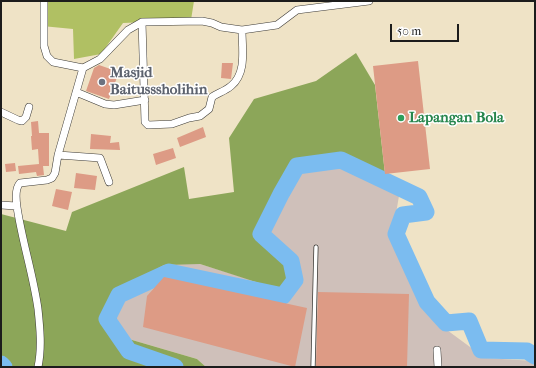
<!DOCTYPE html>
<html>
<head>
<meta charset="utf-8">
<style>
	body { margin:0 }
	#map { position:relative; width:536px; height:368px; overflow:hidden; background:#efe3c6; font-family:"IM FELL French Canon",serif }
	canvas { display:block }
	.frame { position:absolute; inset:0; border:2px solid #1c1c1c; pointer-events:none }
	.scale { position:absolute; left:390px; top:24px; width:69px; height:18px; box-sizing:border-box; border:2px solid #1c1c1c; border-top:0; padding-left:5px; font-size:12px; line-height:14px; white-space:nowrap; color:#1c1c1c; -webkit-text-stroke:3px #fff; paint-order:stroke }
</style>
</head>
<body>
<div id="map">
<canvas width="536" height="368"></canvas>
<div class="frame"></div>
<div class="scale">50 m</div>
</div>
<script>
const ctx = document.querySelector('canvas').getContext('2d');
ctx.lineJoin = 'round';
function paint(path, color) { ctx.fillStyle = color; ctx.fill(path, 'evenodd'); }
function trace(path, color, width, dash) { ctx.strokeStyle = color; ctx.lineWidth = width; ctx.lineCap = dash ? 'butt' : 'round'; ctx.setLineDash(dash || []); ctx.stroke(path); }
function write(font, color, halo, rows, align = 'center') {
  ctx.font = font + ' "IM FELL French Canon",serif'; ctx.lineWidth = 3; ctx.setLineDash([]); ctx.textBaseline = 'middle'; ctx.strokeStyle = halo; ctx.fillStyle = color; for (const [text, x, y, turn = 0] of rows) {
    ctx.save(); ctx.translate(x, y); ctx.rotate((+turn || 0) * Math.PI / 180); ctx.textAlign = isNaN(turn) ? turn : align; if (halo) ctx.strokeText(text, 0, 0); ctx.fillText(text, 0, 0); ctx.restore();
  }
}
paint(new Path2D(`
	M328,156L400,190L392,237L432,319L485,358L535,361V367H206L197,359L115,335L120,289L164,264H200L290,292L301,275L272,239L266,208L295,160Z`), '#cfc0ba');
paint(new Path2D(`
	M42,1H194L191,20L123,23L101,54L74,59L73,29L42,26Z`), '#b0c063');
paint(new Path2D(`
	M356,53L375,85L386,183L328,156L295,160L266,208L272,239L301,275L290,293L200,264L164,265L120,289L115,335L197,359L206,367H1V214L66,231L72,212L184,167L189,199L234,192L229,138L254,99L316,81Z`), '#8ca659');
trace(new Path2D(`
	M1,364L4,367
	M175,367L129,351L107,319L119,295L169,272L283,296L295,280L291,261L261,234L281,194L297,166L341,160L419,197L426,212L403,215L396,234L427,302L446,323L469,321L481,350L527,351L535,356`), '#7bbcf0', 17);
paint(new Path2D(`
	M418,61L430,169L385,174L373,66Z
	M222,63H233L231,79L221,78Z
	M99,65L119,72L109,99L86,91L94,68Z
	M38,121L39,133H49V166H43L44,175L37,176L36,172L19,174L18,166L39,164L38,149L32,150L31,136H32L31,122Z
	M203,127L206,137L180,147L177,138Z
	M91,134L111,136L110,143L119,142L120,150L90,149Z
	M173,148L176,158L156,165L153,154Z
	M15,163L16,171L6,172L5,164Z
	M76,173L97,176L95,190L74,188Z
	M56,189L72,192L68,210L52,206Z
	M164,277L307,308L295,367L143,327L147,296Z
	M318,292L409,294L407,367H316Z`), '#dd9b85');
const lane = new Path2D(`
	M313,367L316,247`);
const street = new Path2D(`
	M44,1V46L47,56L53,62L83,68L100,59L128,30L142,22L202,21L212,23L221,27L242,30L277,25L297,10L369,1
	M142,22L145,122L148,125L172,124L189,118L200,116L209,109L212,97C218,93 225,91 231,86C247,73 242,49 242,30
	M76,92L105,104L114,105L145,100
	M1,112L18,120L22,121L26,117L29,107
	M58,155L100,158L109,182
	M1,205L16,206
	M437,350L438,367
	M38,367C42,348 40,328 38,309C33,274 22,241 17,207C16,200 15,188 20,183L47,180L52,178L55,173L58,155L83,68`);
trace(lane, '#3c3a36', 5);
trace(street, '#3c3a36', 8);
trace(lane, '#fff', 3.5);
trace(street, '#fff', 7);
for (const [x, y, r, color] of [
	[102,82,4,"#6b7280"],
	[401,118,4,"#2e9e5b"]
]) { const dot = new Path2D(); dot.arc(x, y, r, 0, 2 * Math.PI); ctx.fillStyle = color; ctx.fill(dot); trace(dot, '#fff', 1.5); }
write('bold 15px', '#5b616d', '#fff', [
	["Masjid",110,73],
	["Baitusssholihin",110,90]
], 'left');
write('bold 15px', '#27864d', '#fff', [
	["Lapangan Bola",409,118]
], 'left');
</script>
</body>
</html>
